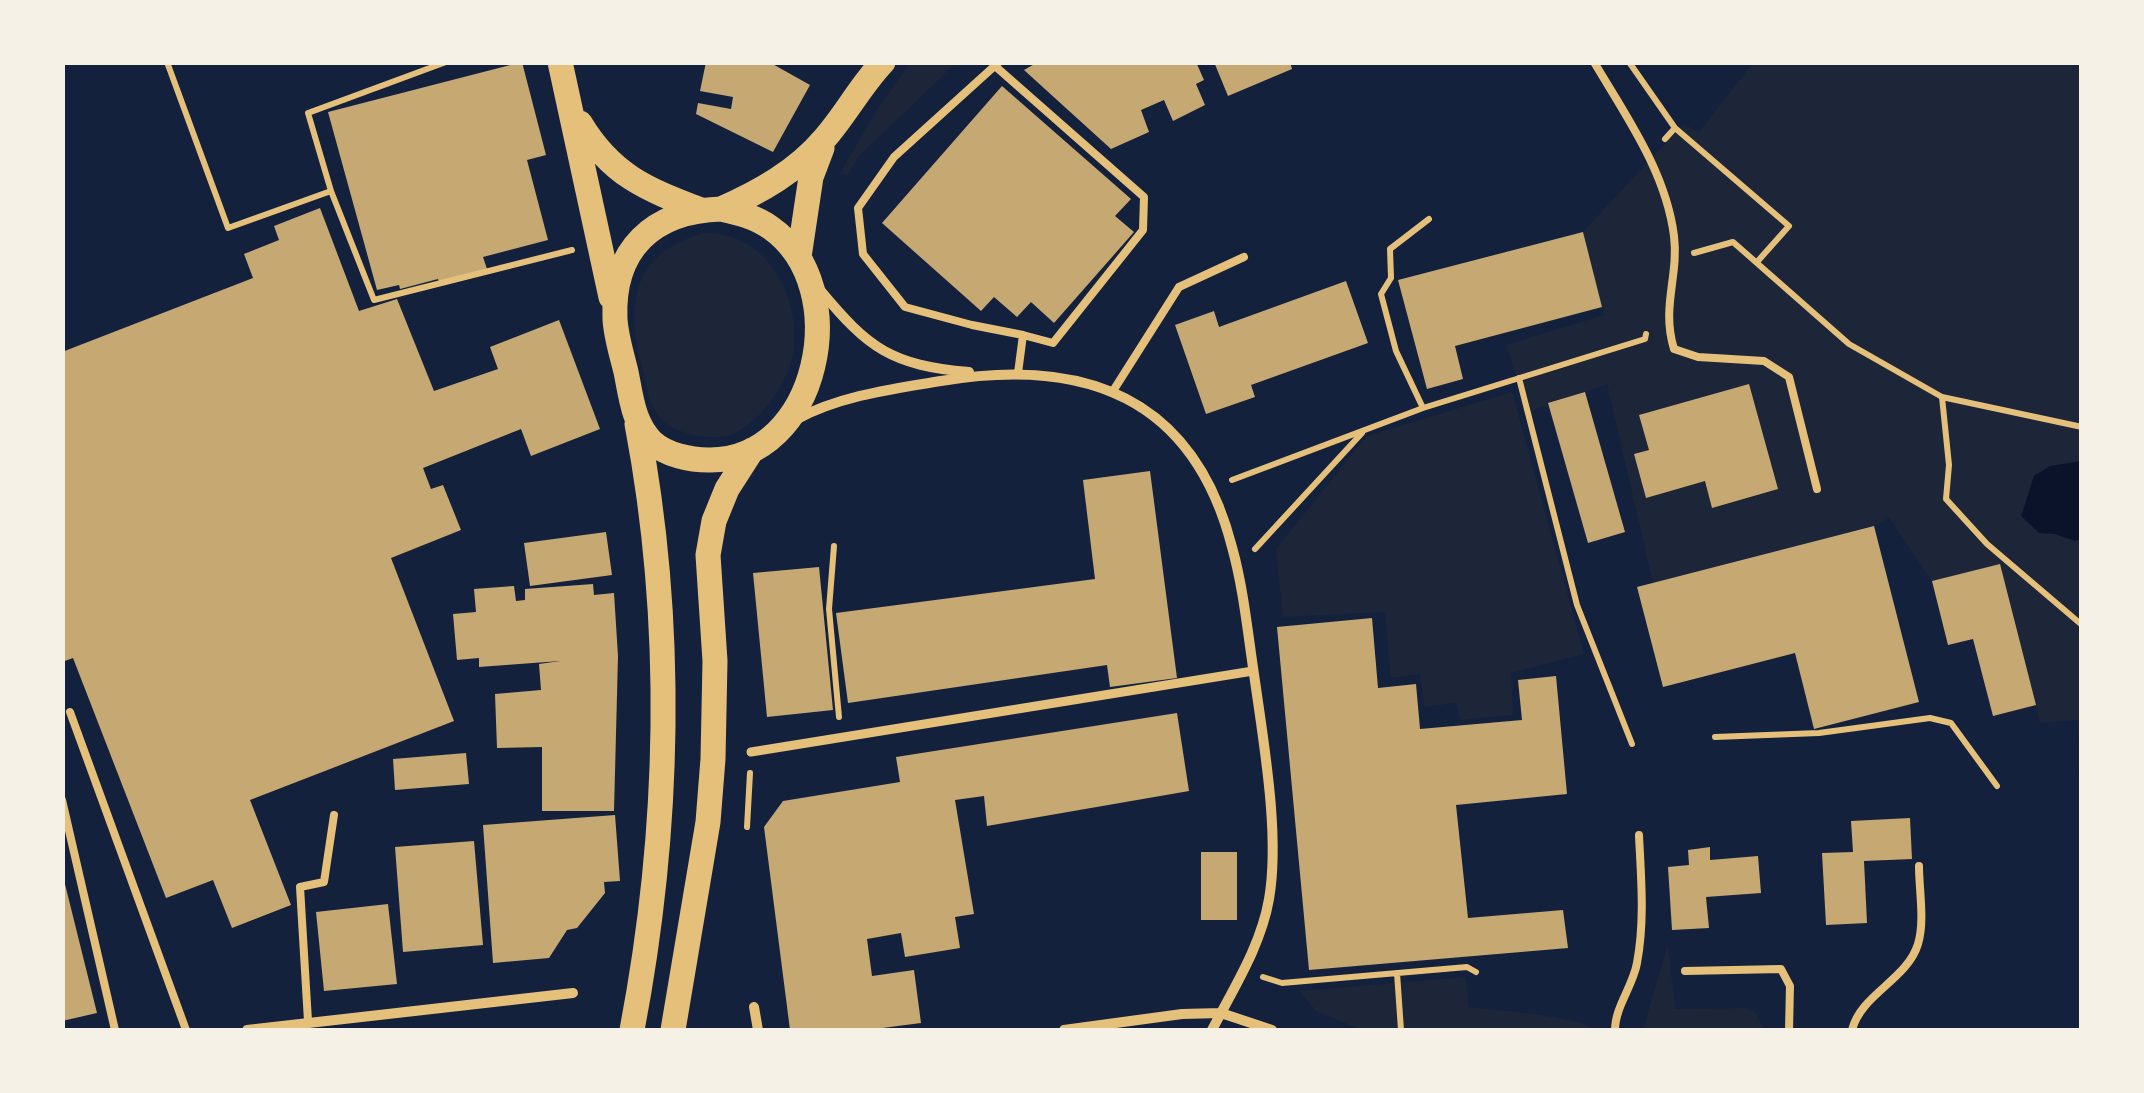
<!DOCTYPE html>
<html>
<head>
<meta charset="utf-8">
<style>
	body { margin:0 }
	#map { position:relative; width:2144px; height:1093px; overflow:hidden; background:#14213d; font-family:"IBM Plex Serif",serif }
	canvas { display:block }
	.frame { position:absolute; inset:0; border:65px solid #f6f1e7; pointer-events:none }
</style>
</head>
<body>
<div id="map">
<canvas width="2144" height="1093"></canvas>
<div class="frame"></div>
</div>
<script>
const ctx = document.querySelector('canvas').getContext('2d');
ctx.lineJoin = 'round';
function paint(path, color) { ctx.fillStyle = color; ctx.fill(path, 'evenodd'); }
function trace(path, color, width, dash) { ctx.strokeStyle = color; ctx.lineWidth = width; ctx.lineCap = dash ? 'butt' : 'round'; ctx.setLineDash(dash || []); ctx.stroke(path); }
paint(new Path2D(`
	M910,63H956L859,156L847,175L840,173L876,111Z
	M1753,63H2081V770H2079L2078,720L2040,723L2000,564L1932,581L1889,518L1874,526L1653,583L1607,384L1528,412L1506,345L1604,315L1583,232L1683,124L1699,132Z
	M706,232C716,234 727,235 737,239C781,256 804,319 791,362C783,389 760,421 735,433C721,440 703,437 689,434C680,431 669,427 662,420C649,408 647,387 643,371C626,303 630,254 706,232Z
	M1512,392L1584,654L1511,673L1513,715L1460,720L1456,703L1424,707L1420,674L1391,678L1385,612L1283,617L1276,549L1367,436Z
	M1668,944L1675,1009L1745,1008L1756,1013L1764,1030H1643Z
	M1466,977L1468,1007C1498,1011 1575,1015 1596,1030H1362L1316,1011L1299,991Z`), '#1d2539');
paint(new Path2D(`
	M2081,461V539L2075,541L2055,534L2039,533L2021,516L2034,476L2050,466Z`), '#0b132b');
paint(new Path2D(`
	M522,62L546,155L527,160L548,240L483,257L487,269L439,282L438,279L400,289L399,285L377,290L328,112Z
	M706,62H769L810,85L773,152L696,114L698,103L731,109L733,97L700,91Z
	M1038,62H1196L1204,80L1196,84L1205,105L1173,121L1164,100L1141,110L1149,132L1111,149L1024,70Z
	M1214,62H1290L1292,69L1228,96Z
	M1002,86L1131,199L1115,216L1134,232L1054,323L1031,302L1017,317L994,297L981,311L882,223Z
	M320,208L359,311L397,299L434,391L498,369L490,347L559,320L600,429L531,456L521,429L423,468L431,489L443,485L461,530L391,558L454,721L250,800L291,905L232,928L213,880L166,898L73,658L62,662V352L253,278L244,254L279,240L274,226Z
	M1583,232L1602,307L1455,346L1463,379L1427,389L1398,280Z
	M1346,281L1368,343L1251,385L1255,397L1206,414L1175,325L1214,311L1219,327Z
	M1749,384L1778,489L1712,508L1705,481L1646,498L1634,454L1649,450L1639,415Z
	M1585,392L1625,532L1588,543L1548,403Z
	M1150,471L1177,678L1110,687L1107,665L848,703L836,613L1095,579L1083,480Z
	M1874,526L1919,702L1814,729L1795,653L1663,687L1637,587Z
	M606,532L612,575L530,586L524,543Z
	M2000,564L2036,705L1993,716L1973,639L1948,645L1932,581Z
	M819,567L833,710L767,717L753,573Z
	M593,584L594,595L614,593L618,656L614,811H542V747L497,748L495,694L541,690L539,664L560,661L479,667V658L457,660L453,614L476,612L474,589L514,586L516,601L525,600V589Z
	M1372,618L1378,688L1416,684L1420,729L1522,720L1518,680L1556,676L1567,794L1456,805L1468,918L1563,910L1568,948L1309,970L1277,627Z
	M1177,713L1189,791L987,826L984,796L955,800L974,914L955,917L960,948L905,957L901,933L867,939L872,976L914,970L921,1023L867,1030H790L764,827L783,801L900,782L896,757Z
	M466,753L469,784L395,790L393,759Z
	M615,815L620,881L604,882L605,893L577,928L567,930L549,958L493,963L483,825Z
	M1910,818L1912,859L1864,861L1867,923L1826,925L1822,853L1853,852L1851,821Z
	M474,841L483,945L403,952L395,847Z
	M1710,847V860L1758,856L1761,893L1706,897L1709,928L1672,930L1668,867L1689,865L1688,850Z
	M1201,852H1237V920H1201Z
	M62,872L97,1013L62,1021Z
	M388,904L397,984L324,991L316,912Z`), '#c6a872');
trace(new Path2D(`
	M167,62L228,228L331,191
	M446,62L308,113L331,191L374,300L572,250
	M1629,62L1675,128
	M1665,139L1675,128L1789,226L1757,262
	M1694,253L1733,242L1849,344L1942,397L1949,465L1946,499L1987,544L2082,625
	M1519,378L1577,605L1632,744
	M1942,397L2082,427
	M1423,408L1396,351L1381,294L1391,278L1390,249L1429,219
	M1232,480L1423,408L1645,339L1646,334
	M834,546L829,609L839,717
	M1255,549L1362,433
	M1715,737L1819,733L1930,718L1951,723L1997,786
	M747,827L750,773
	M1397,973L1401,1030
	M1263,977L1282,983L1467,967L1476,972`), '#e5c07b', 6);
trace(new Path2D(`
	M999,62L894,157L858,208L863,254L905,307L972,325L1023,335L1018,373
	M1594,62C1626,116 1666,172 1674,236C1679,276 1661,307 1674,349L1698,357L1764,361L1789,377L1817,489
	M995,66L1144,197L1143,230L1053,343L1023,335
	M1113,391L1179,287L1244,257
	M70,712L186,1030
	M62,800L115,1030
	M1685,971L1781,969L1790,986L1789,1030
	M308,1021L300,887L324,882L334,815
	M1615,1030C1615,1007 1633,986 1637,963C1645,920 1641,878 1639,835
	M1852,1030C1861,994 1907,980 1918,944C1925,921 1919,890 1919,866`), '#e5c07b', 8);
trace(new Path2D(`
	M751,752L1253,671`), '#e5c07b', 9);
trace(new Path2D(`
	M820,290C869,349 891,365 969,372
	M795,420C839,396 892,389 941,381C1084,357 1193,396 1232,547C1244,590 1248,636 1255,681C1264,745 1280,836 1269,899C1261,946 1233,989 1212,1030
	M754,1007L758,1030
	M247,1030L573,993
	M1064,1030L1182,1014L1221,1013L1272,1030`), '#e5c07b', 10);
trace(new Path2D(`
	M560,62L611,297
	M580,123C611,175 646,189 701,210
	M721,209C739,213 756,217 771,228C855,287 819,461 709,460C690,460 666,455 652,442C633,423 631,396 626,372C622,355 616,337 615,319C612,249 653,211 721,209Z
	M721,209C760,192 797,171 825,138C846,114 861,85 883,62
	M799,257L811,177L822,148
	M632,1030C670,831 675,624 637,424
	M673,1030L708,822L713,759L715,661L708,555L714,521L727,489L752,450`), '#e5c07b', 25);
</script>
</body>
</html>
